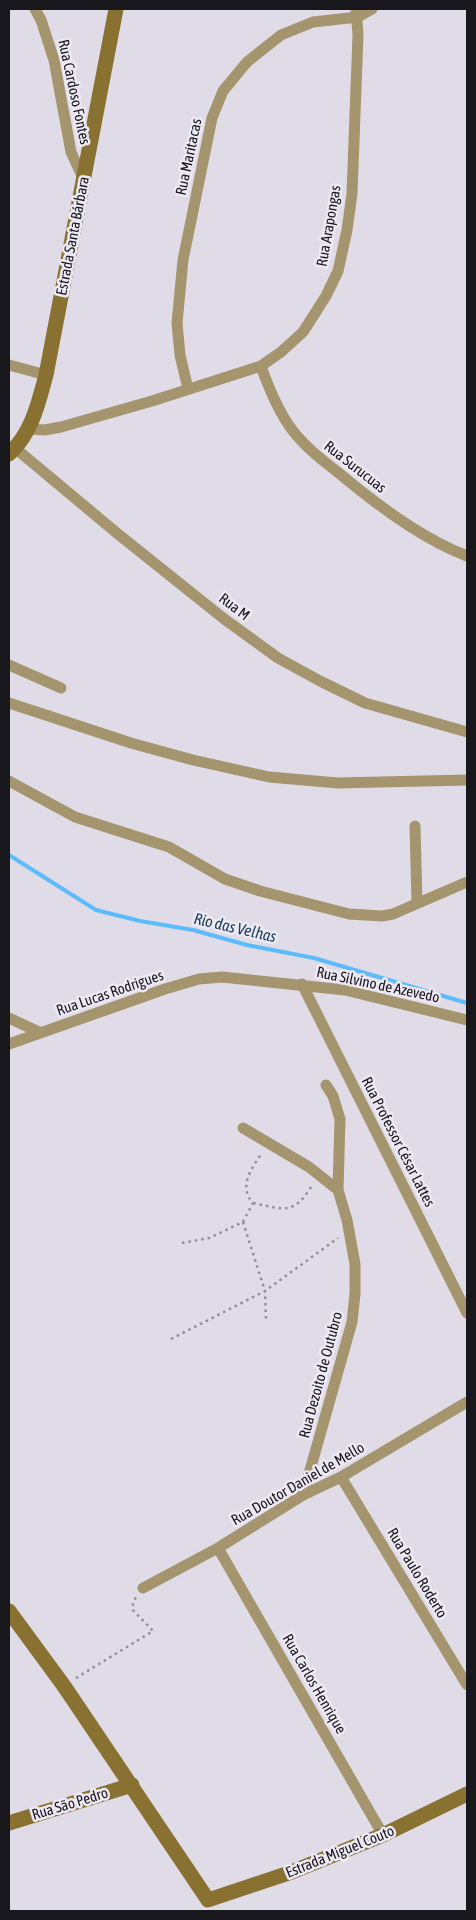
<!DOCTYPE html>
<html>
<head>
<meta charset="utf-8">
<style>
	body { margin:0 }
	#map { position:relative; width:476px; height:1920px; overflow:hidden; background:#e0dce7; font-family:"Asap Condensed",sans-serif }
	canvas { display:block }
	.frame { position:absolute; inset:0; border:10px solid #18171b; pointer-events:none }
</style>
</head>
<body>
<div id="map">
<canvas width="476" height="1920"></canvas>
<div class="frame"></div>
</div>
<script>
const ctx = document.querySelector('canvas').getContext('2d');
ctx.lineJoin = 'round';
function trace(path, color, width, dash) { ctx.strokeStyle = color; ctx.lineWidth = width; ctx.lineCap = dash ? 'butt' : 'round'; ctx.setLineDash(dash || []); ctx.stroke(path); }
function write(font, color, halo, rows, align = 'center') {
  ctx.font = font + ' "Asap Condensed",sans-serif'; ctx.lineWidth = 5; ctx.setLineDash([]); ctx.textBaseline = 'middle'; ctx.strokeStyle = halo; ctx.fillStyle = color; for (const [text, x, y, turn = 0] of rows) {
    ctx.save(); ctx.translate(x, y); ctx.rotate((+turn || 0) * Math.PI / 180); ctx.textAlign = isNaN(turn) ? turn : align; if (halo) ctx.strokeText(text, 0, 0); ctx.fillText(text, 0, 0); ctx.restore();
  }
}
trace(new Path2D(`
	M9,855L96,910L140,921L193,930L247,945L314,958L467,1003`), '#5cbcfb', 4);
trace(new Path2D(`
	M253,1203C286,1210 294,1215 313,1184
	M243,1222L265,1291L266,1322
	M182,1243L209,1238L243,1222L253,1203C238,1187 251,1169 262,1153
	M171,1339L265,1291L338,1238
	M76,1678L153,1631L133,1610V1603L136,1597`), '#908e96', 2.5, [2.5, 4]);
trace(new Path2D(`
	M35,9L41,20L54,60L71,152L84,180
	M9,365L46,375
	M261,366C268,386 276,406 288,424C301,444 321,459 340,474C377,505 422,539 467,556
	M188,389L180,355L177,323L183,260L212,118L223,91L247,62L281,35L313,22L358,17L372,9
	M29,429L45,430L61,427L152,401L261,366L281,352L303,332L326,296L338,271L347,230L352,194L358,35L356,9
	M15,448L118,534L223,618L278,658L320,681L365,703L467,732
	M9,665L61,688
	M9,703L131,743L193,760L269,777L338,783L467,780
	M9,781L75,817L169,847L225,879L260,891L349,914L382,916L393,914L467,882
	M415,826L417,903
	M302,984L467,1313
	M9,1018L39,1032
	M9,1044L165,989L199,979L222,977L345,990L467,1020
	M243,1128L309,1167L338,1190
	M341,1477L467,1685
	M303,1495L352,1322L355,1294V1264L347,1220L338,1190L340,1119L333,1096L326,1085
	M218,1548L383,1835
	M143,1588L218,1548L303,1495L341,1477L467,1402`), '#a5956e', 11);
trace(new Path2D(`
	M9,454C32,433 38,404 46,375L116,9
	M9,1611L64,1686L208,1900L289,1873L383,1835L467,1794
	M9,1823L132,1785`), '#897132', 15);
write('15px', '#18171b', '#ede9f4', [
	["Rua Cardoso Fontes",74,92,78],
	["Rua Maritacas",189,157,-78],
	["Rua Arapongas",329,226,-80],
	["Estrada Santa Bárbara",73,236,-79],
	["Rua Surucuas",355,467,38],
	["Rua M",234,607,37],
	["Rua Silvino de Azevedo",378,985,12],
	["Rua Lucas Rodrigues",110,993,-19],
	["Rua Professor César Lattes",398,1142,63],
	["Rua Dezoito de Outubro",321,1375,-75],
	["Rua Doutor Daniel de Mello",298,1484,-30],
	["Rua Paulo Roderto",417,1573,59],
	["Rua Carlos Henrique",314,1684,60],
	["Rua São Pedro",70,1804,-17],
	["Estrada Miguel Couto",340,1852,-22]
]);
write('italic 16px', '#18405a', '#ede9f4', [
	["Rio das Velhas",235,928,13]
]);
</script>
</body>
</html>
